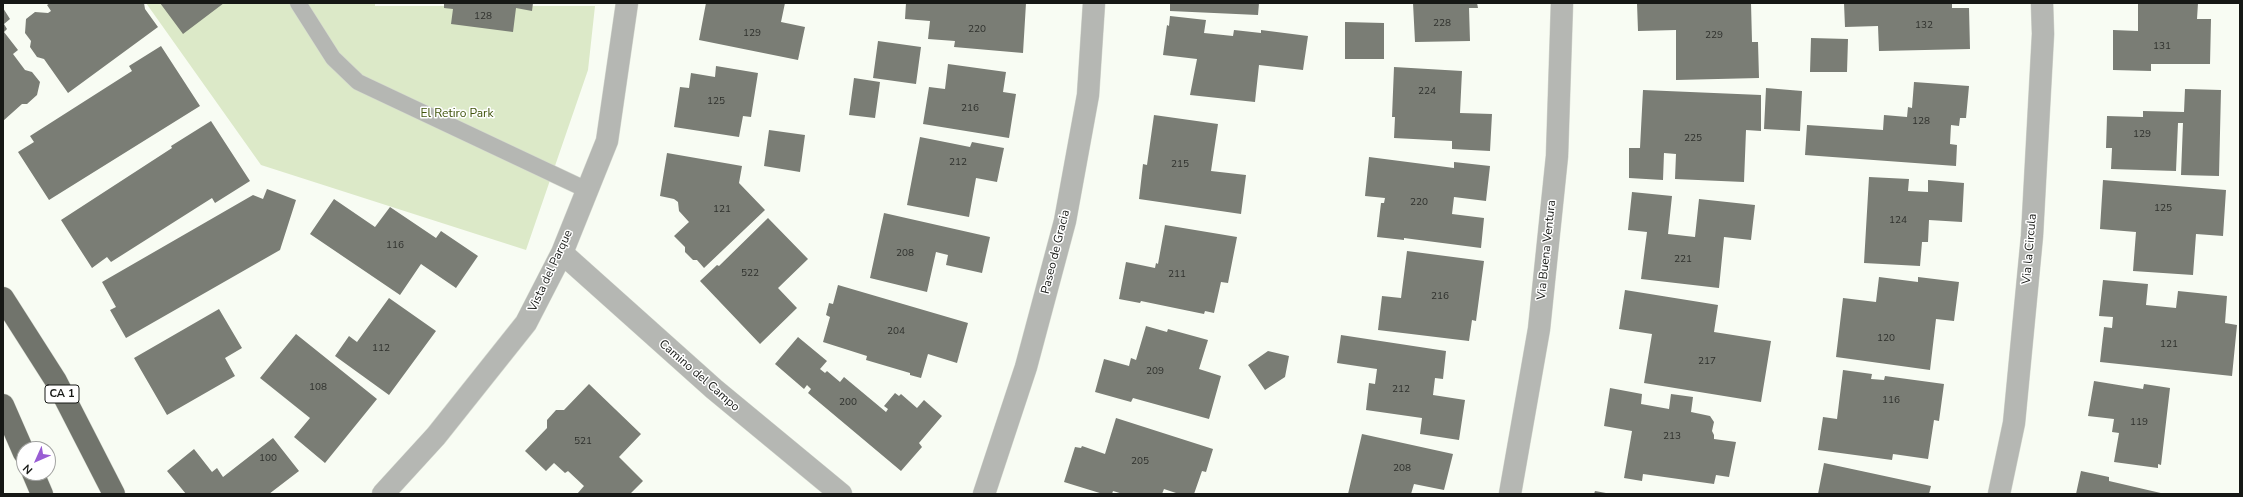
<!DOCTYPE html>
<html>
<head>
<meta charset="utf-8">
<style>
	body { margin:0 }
	#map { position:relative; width:2243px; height:497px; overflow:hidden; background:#f8fcf3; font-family:"Nunito Sans",sans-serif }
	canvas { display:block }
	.frame { position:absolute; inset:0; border:4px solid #161815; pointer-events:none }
	.north { position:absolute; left:16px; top:441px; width:40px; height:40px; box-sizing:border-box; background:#fff; border:1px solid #a2a3a1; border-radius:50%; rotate:225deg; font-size:11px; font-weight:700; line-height:16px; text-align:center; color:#161815 }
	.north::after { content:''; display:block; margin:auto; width:14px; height:18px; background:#995dd4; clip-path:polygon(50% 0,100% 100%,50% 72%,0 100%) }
</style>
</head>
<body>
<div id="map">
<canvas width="2243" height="497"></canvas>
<div class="frame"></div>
<div class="north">N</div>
</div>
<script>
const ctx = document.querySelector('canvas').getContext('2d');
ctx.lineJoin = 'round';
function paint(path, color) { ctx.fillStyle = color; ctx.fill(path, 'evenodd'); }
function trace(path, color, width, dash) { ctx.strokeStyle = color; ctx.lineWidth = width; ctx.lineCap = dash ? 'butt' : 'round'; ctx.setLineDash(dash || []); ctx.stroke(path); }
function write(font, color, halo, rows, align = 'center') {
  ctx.font = font + ' "Nunito Sans",sans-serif'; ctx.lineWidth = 3; ctx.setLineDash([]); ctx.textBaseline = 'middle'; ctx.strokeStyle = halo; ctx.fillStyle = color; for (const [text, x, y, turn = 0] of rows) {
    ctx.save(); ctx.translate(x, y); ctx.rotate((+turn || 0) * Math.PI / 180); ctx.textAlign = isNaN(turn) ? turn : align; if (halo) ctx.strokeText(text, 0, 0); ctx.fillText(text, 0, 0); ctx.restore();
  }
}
paint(new Path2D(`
	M146,3H375V6H595L588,70L526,250L261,165Z`), '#dce9c8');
paint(new Path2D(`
	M50,3H144L145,9L158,27L68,93L44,59L37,57L30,47L31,41L25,33L26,19L35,12L48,13L51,11L47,5Z
	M160,3H224L183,34Z
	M444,3H533L532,11L516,8L513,32L451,24L453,9L444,8Z
	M706,3H785L781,22L805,27L798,60L699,40Z
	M906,3H1026L1023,53L954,47L955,41L928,39L930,21L905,19Z
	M1170,3H1259L1258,15L1170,11Z
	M1413,3H1477L1478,8H1469L1470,41L1415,42Z
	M1637,3H1751L1752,42H1758L1759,78L1676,80V30L1638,31Z
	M1844,3H1952V8H1969L1970,49L1879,51L1878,26L1845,27Z
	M2138,3H2198L2197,19H2211L2210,64H2151V71L2113,70V30L2138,31Z
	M3,8L10,19L4,24L7,29L4,32L18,50L13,54L25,70L32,72L40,82L37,95L27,104H22L3,121Z
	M1170,16L1206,20L1204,33L1233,36L1234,30L1261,33V30L1308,36L1303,70L1259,65L1255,102L1190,95L1197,59L1163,55L1167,25L1169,26Z
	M1345,22L1384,23V59H1345Z
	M1811,38L1848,39L1847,72H1810Z
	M878,41L921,47L916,84L873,78Z
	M161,46L200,106L49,200L18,152L34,142L30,136L132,71L129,66Z
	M948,64L1006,72L1003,92L1016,94L1009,138L923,124L929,87L945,89Z
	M716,66L758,73L751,117L743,116L739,137L674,127L680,87L689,88L691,73L715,77Z
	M1394,67L1462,71L1460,113L1492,114L1490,151L1452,149V141L1394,138L1395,117H1392Z
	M854,78L880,82L875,118L849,115Z
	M1914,82L1969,86L1966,118H1960L1959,126L1951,125L1950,144L1957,145L1956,166L1805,155L1807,125L1883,130L1884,115L1907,117L1908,107L1912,108Z
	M1766,88L1802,91L1800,131L1764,129Z
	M2185,89L2221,90L2219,176L2181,175L2183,123H2178L2176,171L2111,169L2112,148H2106L2107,116L2143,117V111L2184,112Z
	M1643,90L1761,95V131L1746,130L1744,182L1675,179L1676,154L1664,153L1663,180L1629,178V148H1640Z
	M1154,115L1218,124L1211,171L1246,175L1241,214L1139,199L1143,164L1147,165Z
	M211,121L250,181L215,203L212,198L111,262L107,257L92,268L61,220L172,148L171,146Z
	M769,130L805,135L800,172L764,166Z
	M920,137L970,147L972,142L1004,148L997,182L976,178L969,217L907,205Z
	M667,153L742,166L739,183L765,210L704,268L697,260H693L685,252V247L674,236L689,222L679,211L678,202L674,199L660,196Z
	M1369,157L1454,168V162L1490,166L1486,201L1454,197L1452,214L1484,218L1481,248L1404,238V240L1377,237L1381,203H1384L1385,198L1365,196Z
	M1869,177L1909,179L1908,191L1928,192V180L1964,183L1962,222L1929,220L1928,242H1922L1920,266L1864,263Z
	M2103,180L2226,190L2223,236L2196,234L2193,275L2133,271L2136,232L2100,229Z
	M267,189L296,200L280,250L126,338L110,310L116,307L102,282L253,195L263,199Z
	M1632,192L1672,196L1668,234L1695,237L1699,199L1755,205L1751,240L1724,237L1719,288L1641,279L1647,232L1628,230Z
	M334,199L375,227L390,207L436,238L441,231L478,256L456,288L421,264L400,295L310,234Z
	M884,213L990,237L982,273L946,265L948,255L936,252L927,292L870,278Z
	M768,218L808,259L778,288L797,308L760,344L700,281L717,265L719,266Z
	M1165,225L1237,237L1228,283L1221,282L1214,313L1205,311L1204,314L1141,301L1140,303L1119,299L1126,262L1155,268L1156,263L1158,264Z
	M1407,251L1484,261L1476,321L1472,320L1469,341L1378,330L1382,296L1401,298Z
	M1879,277L1918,282V277L1959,282L1954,321L1936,319L1930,370L1836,357L1843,298L1876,302Z
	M2103,280L2148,284L2146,305L2176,308L2178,291L2227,296L2225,323L2237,325L2232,376L2100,362L2104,327L2112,328L2113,317L2099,316Z
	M838,285L968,323L957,363L928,354L921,378L910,375V373L866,360L867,356L823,342L830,317L826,315L829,303L833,304Z
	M1625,290L1718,305L1714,332L1771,341L1761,402L1644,383L1652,334L1619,329Z
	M389,298L436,331L389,395L335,356L349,336L357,342Z
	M219,309L242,348L225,358L235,376L167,415L134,358Z
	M1146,326L1167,332L1168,329L1208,340L1199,369L1221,376L1209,419L1133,398L1131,402L1095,392L1104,359L1129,366L1131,358L1136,360Z
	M296,334L377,399L325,463L294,437L310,418L260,378Z
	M1341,335L1446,351L1443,379L1435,378L1433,395L1465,400L1459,440L1420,434L1422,418L1366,410L1369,383L1375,384L1377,369L1337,363Z
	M798,337L827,361L820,369L825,373L827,371L840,382L844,377L886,412L888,409L884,406L895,393L899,396L901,394L917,408L924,400L942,416L919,443L922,447L901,471L808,393L811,389L807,385L804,389L775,364Z
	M1268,351L1289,356L1285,377L1265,390L1248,365Z
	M1843,370L1872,374L1871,379L1884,380L1885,376L1944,384L1939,421L1934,420L1928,459L1893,454L1892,460L1818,450L1823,417L1837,419Z
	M2094,381L2143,389L2144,384L2170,388L2161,465L2158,464V468L2114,462L2119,433L2112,432L2114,419L2088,416Z
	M589,384L641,434L619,457L643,481L630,494H577L584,486L568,471L565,473L554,463L546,471L525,451L547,428V420L556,410H564Z
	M1610,388L1642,394L1641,404L1669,409L1671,394L1693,397L1691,412L1710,416L1714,422L1712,431L1714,435V439L1736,442L1729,477L1716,475L1714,484L1643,474L1642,481L1624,478L1632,431L1604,426Z
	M1116,418L1213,449L1206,472L1202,471L1194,494H1179L1164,489L1162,494H1123L1113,491L1112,494H1103L1064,482L1075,447L1081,448L1082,446L1105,454Z
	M1362,434L1453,454L1444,490L1414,484L1411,494H1348Z
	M273,438L299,471L269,494H186L167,471L194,449L212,472L217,468L223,477Z
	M1824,463L1931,486L1929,494H1818Z
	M2081,471L2109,477V481L2165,494H2076Z
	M1595,491L1606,493V494H1594Z`), '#7a7d75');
const service = new Path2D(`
	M298,3L333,58L358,82L587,190`);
const minor = new Path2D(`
	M562,253L714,389L841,494
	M383,494L436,436L526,323L562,253L607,141L627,3
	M984,494L1026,367L1065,221L1088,95L1094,3
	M1510,494L1539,329L1557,156L1562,3
	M1999,494L2014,423L2032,236L2043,34L2042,3`);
const trunk = new Path2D(`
	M3,298L56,381L114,494
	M3,405L24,453
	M33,473L42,494`);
trace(service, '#d4d8cf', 17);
trace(minor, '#d4d8cf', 23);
trace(trunk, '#d4d8cf', 23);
trace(service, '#b5b7b3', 16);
trace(minor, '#b5b7b3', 22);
trace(trunk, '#71746c', 22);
write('10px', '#2f312d', null, [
	["128",483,17],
	["228",1442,24],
	["132",1924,26],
	["220",977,30],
	["129",752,34],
	["229",1714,36],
	["131",2162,47],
	["224",1427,92],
	["125",716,102],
	["216",970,109],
	["128",1921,122],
	["129",2142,135],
	["225",1693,139],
	["212",958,163],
	["215",1180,165],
	["220",1419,203],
	["125",2163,209],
	["121",722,210],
	["124",1898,221],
	["116",395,246],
	["208",905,254],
	["221",1683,260],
	["522",750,274],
	["211",1177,275],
	["216",1440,297],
	["204",896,332],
	["120",1886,339],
	["121",2169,345],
	["112",381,349],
	["217",1707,362],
	["209",1155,372],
	["108",318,388],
	["212",1401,390],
	["116",1891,401],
	["200",848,403],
	["119",2139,423],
	["213",1672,437],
	["521",583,442],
	["100",268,459],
	["205",1140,462],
	["208",1402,469]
]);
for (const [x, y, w] of [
	[62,394,34]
]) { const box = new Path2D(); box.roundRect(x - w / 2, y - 9, w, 18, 3); ctx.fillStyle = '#fff'; ctx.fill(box); trace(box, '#161815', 1); }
write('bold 11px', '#161815', null, [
	["CA 1",62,394]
]);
write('12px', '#40540c', '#fff', [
	["El Retiro Park",457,114]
]);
write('12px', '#161815', '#fff', [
	["Via la Circula",2030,249,-85],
	["Via Buena Ventura",1547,250,-84],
	["Paseo de Gracia",1056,252,-76],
	["Vista del Parque",551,271,-65],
	["Camino del Campo",699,376,41]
]);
</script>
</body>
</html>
